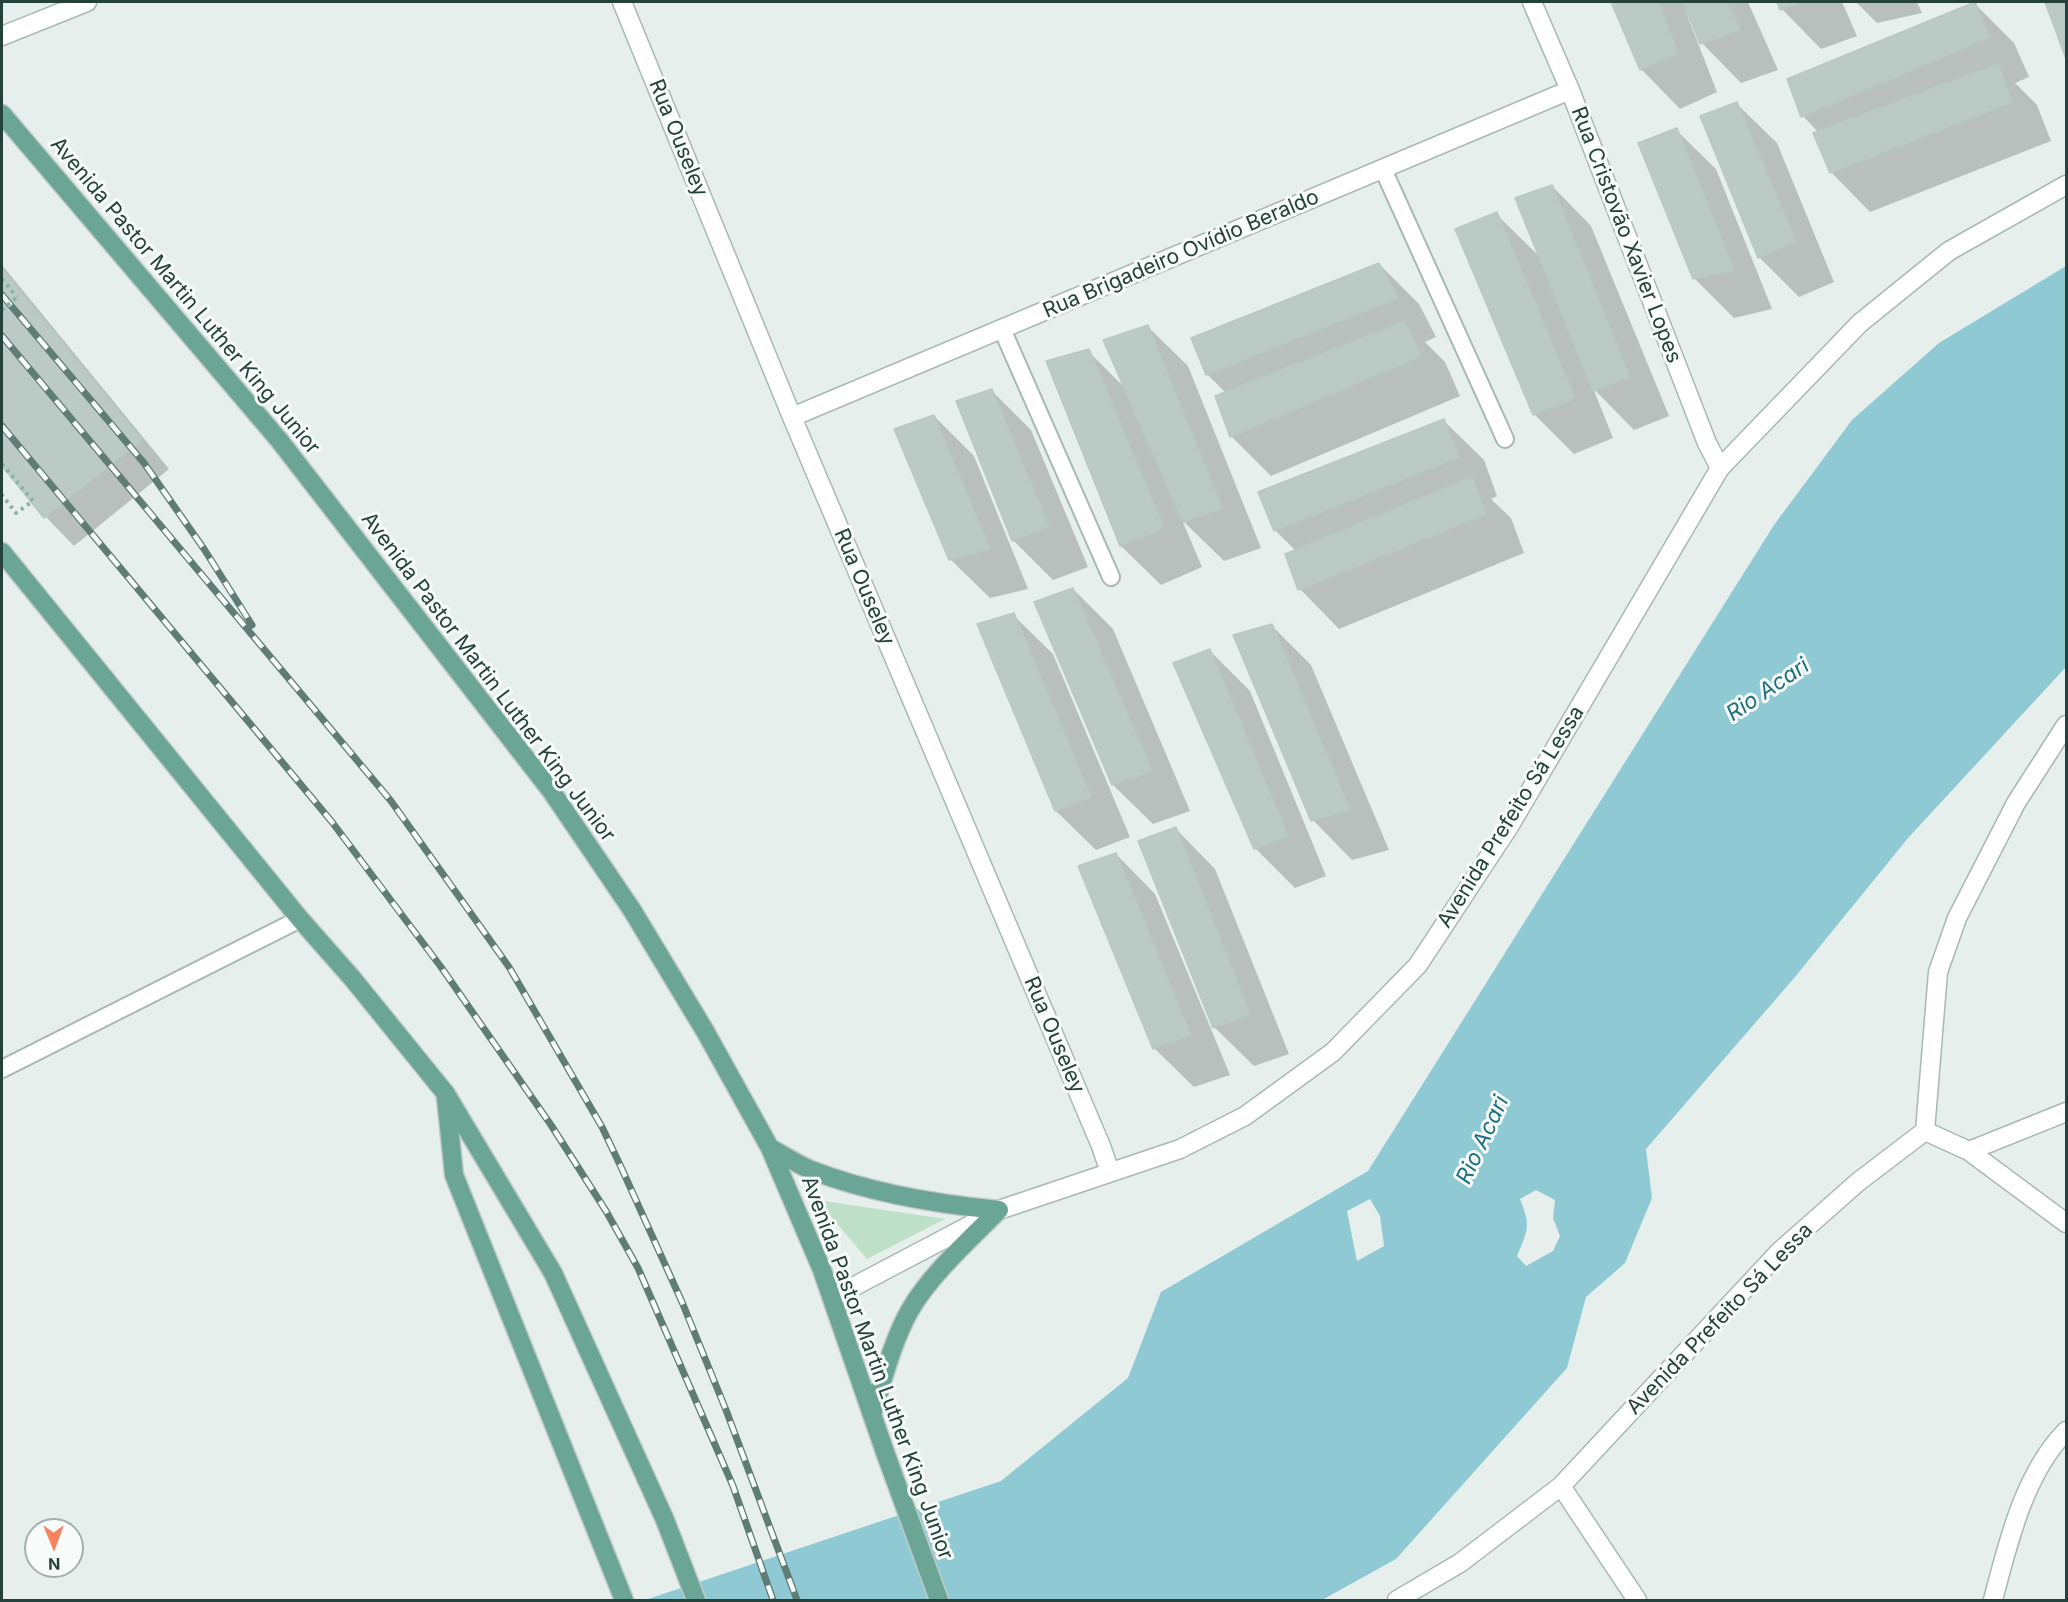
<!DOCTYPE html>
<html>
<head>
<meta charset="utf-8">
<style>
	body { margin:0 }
	#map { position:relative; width:2068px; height:1602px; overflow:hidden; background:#e6efeb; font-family:Inter,sans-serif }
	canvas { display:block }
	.frame { position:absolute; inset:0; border:3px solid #24423a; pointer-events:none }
	.north { position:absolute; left:24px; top:1518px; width:60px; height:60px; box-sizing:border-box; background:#f7fbf9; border:2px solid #a3b1ad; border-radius:50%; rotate:179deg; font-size:16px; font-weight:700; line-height:24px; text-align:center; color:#24423a }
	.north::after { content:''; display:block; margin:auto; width:21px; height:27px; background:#f4845f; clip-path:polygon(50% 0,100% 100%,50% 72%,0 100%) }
</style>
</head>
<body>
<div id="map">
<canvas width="2068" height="1602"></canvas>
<div class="frame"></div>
<div class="north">N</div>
</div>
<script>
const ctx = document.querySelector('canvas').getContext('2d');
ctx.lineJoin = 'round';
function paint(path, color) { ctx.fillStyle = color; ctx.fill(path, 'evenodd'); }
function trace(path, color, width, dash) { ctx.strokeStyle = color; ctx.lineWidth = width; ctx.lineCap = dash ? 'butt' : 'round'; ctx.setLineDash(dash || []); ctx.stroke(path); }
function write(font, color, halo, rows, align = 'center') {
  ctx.font = font + ' Inter,sans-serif'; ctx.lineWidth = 6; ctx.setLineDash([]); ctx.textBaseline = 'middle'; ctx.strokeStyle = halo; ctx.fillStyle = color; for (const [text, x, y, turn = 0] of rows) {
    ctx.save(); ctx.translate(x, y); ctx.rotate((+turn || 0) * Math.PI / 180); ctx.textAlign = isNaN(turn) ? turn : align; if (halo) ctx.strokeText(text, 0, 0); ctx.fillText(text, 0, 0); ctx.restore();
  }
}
paint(new Path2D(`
	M817,1200L945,1219L867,1259Z`), '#bfe0c8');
paint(new Path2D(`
	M2066,266V667L1908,838L1795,977L1646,1149L1652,1198L1625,1263L1586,1297L1567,1368L1396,1559L1322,1600H645L1001,1481L1128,1378L1161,1292L1368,1171L1774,525L1852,420L1939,343ZM1536,1190L1555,1200L1553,1218L1560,1236L1553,1251L1526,1266L1517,1256C1528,1230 1531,1226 1520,1199ZM1370,1199L1380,1216L1384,1246L1357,1261L1347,1211Z`), '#8ec9d4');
paint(new Path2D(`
	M1612,2H1748L1778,70L1741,83L1702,43L1690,14L1687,15L1717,92L1680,109L1641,69Z
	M1778,2H1842L1857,36L1821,49L1782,9Z
	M1856,2H1917L1922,13L1877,23Z
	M2047,2H2066V55Z
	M1975,4L2014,43L2029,77L2015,83L2037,105L2051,141L1870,212L1831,172L1819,133L1803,116Z
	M1737,104L1777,143L1834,282L1799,297L1759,257Z
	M1676,130L1716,169L1772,309L1734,318L1694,278Z
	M1552,186L1591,226L1669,416L1634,430L1593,388L1613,438L1574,454L1534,414L1496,214L1541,258Z
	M1379,264L1419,304L1436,337L1425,342L1445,362L1460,396L1271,476L1231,436L1226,393L1207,374Z
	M2,265L169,469L74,546L46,517L2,464Z
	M1148,327L1188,366L1261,548L1224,561L1182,520L1202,567L1161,585L1121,546L1048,362L1088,351L1125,388Z
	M991,390L1031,430L1088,567L1053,580L1013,540Z
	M934,416L974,456L1028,589L990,598L950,559Z
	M1444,421L1484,460L1497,496L1491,499L1511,518L1524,553L1339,629L1300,589L1296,551L1275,530Z
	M1073,589L1113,629L1190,811L1153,824L1113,785Z
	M1013,615L1053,654L1130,837L1096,850L1056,811Z
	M1272,626L1311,665L1389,850L1352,860L1313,820Z
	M1210,651L1250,691L1326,876L1295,888L1255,848Z
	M1176,829L1215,869L1289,1054L1254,1066L1214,1027Z
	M1116,854L1155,894L1230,1075L1194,1087L1154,1048Z`), '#0003');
const building = new Path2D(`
	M1611,2H1658L1678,53L1640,70Z
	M1683,2H1727L1740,30L1700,44Z
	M1777,2H1804L1780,10Z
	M1975,2L1990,37L1801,117L1787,79Z
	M2045,2H2066V59Z
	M1998,64L2012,102L1830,173L1813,133Z
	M1737,102L1796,242L1758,258L1700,116Z
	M1677,128L1734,270L1693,279L1638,143Z
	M1552,185L1630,377L1593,391L1515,198Z
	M1497,212L1575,398L1533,415L1455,229Z
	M1379,263L1398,298L1206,375L1191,338Z
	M2,269L142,440L44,518L2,466Z
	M1405,321L1421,356L1230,437L1215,396Z
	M1148,325L1222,508L1183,522L1103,340Z
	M1089,349L1164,528L1120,546L1046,361Z
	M992,389L1049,527L1012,541L956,401Z
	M934,415L990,549L949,560L894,429Z
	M1444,419L1459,457L1274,531L1258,492Z
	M1472,477L1486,514L1298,590L1285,554Z
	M1073,588L1152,771L1112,785L1034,602Z
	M1014,613L1091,797L1055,811L977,624Z
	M1272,624L1350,810L1311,821L1233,635Z
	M1210,649L1288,836L1254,849L1173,663Z
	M1176,827L1250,1014L1213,1028L1138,841Z
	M1116,853L1191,1035L1153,1049L1078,866Z`);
paint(building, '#bbcac4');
trace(building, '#b8c9c2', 1.5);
const service = new Path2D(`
	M1383,169L1505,439
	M1002,329L1111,577
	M2,1069L300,919`);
const minor = new Path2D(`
	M622,2L792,417L1101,1146L1110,1172
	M1532,2L1570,90L1707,443L1720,468
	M2,36L87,2
	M792,417L1570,90
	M1925,1131L1969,1151L2066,1223
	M1969,1151L2066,1112
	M1561,1486L1637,1600
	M1397,1600L1460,1563L1561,1486L1780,1251L1858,1182L1925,1131L1938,972L1957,918L2016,803L2066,725
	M1993,1600C2008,1543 2024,1474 2066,1431`);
const tertiary = new Path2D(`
	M832,1298L999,1210L1180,1149L1245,1116L1333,1052L1418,965L1510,825L1720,468L1860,323L1949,251L2066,185`);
const primary = new Path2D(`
	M2,114L279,440L552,792L632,910L705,1031L770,1148L822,1270L886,1455L939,1600
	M2,552L300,919L352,978L446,1094L553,1273L665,1520L696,1600
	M446,1098L454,1175L624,1600
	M770,1148C783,1155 797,1164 811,1170C870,1193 935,1204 999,1210
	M872,1415C883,1380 892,1342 910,1310C930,1275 970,1239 999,1210`);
trace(service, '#a8b8b2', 20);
trace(minor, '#a8b8b2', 21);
trace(tertiary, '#a8b8b2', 21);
trace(primary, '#c2cac8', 21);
trace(new Path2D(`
	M2,279L17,297
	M2,464L33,501L16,513L2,495`), '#86b3a5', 4, [3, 4.5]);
trace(service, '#fff', 16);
trace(minor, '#fff', 18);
trace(tertiary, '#fff', 18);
trace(primary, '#6aa596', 18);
const rail = new Path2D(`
	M2,295L144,463L204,549L252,625
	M2,336L391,801L509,967L602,1127L621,1167L682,1302L726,1410L797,1600
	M2,426L332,822L441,967L551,1125L606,1211L638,1268L733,1486L773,1600`);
trace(rail, '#5f7d75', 7);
trace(rail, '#f7fbf9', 4.5, [14]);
trace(new Path2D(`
	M2,310L17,297`), '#86b3a5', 4, [3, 4.5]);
write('21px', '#24423a', '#f7fbf9', [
	["Rua Ouseley",678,138,68],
	["Rua Cristovão Xavier Lopes",1626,235,69],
	["Rua Brigadeiro Ovídio Beraldo",1181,254,-23],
	["Avenida Pastor Martin Luther King Junior",185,296,50],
	["Rua Ouseley",864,587,67],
	["Avenida Pastor Martin Luther King Junior",488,677,53],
	["Avenida Prefeito Sá Lessa",1511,817,-58],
	["Rua Ouseley",1054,1035,67],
	["Avenida Prefeito Sá Lessa",1720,1319,-46],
	["Avenida Pastor Martin Luther King Junior",877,1368,70]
]);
write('italic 22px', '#1c6f80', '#f7fbf9', [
	["Rio Acari",1768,690,-34],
	["Rio Acari",1483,1140,-65]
]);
</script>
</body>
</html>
